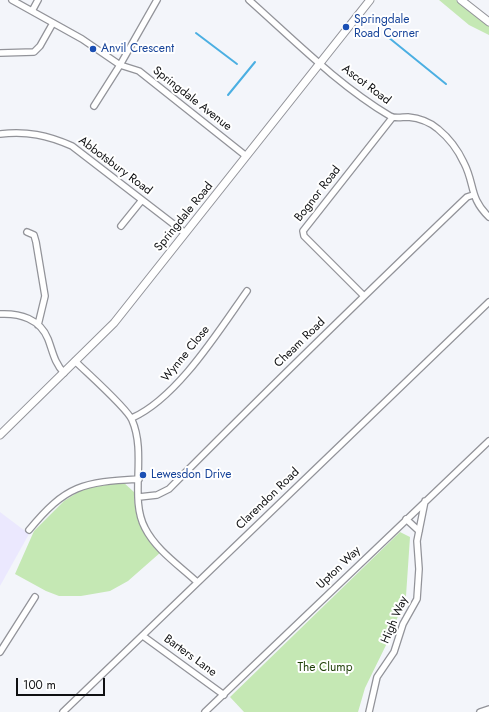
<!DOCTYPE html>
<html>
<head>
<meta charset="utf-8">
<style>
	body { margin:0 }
	#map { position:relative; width:489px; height:712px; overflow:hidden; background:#f3f5fa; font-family:Jost,sans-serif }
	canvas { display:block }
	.scale { position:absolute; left:16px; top:678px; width:89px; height:18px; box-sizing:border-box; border:2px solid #0f1012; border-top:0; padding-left:5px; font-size:12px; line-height:14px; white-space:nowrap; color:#0f1012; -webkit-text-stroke:3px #fff; paint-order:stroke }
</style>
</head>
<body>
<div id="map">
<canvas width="489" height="712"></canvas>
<div class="scale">100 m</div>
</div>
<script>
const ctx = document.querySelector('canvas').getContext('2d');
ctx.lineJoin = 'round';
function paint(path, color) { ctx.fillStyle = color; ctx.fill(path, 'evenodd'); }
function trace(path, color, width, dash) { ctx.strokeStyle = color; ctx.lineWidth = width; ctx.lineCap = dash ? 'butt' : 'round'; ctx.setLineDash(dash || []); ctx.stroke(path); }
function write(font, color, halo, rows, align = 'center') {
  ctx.font = font + ' Jost,sans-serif'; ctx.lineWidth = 4; ctx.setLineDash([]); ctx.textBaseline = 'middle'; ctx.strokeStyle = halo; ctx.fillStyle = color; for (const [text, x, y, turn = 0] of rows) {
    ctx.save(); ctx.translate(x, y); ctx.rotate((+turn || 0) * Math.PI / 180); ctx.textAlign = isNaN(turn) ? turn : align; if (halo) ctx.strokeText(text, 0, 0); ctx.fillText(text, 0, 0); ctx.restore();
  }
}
paint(new Path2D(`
	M0,512L29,534L0,586Z`), '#ebe8fe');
paint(new Path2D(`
	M439,0H456L489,26V35L469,25Z
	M123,482L134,492C135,519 140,534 161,552L128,581L110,591L81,596H59L46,591L15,574L34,531L64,501L83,489Z
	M400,532L410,537L406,596L389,639L365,688L358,712H244L230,697Z`), '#c5e8b4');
trace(new Path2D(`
	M196,33L237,64
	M388,37L446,84
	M228,95L255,62`), '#4bafe2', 2);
const street = new Path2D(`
	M12,0L82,39L120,65L139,71L246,156
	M249,0C294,40 338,85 390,116C395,119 402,117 408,117C418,118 430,122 438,129C449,138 458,150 464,163C475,184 469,198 489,217
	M32,11L38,0
	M0,53L34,52L40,46L53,23
	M94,106L120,65L157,0
	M0,134C27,131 47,135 72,146L185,233
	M121,226L142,200
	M27,232L34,235L36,242L45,296L38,325
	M364,296L304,236L303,231L392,118
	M0,314C20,313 40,319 48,339C53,352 54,362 64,373
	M75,361C87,373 127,408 132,420C147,454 129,498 145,528C156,550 180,566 197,582
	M132,418C177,398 218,332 247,291
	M139,497L157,495L169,489C267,390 367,293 467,197L473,195
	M406,519L419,531
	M29,530C66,485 83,482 139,479
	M143,636L224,695
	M0,652L35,597
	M63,712L489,302
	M205,712L489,441
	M369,712L377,677L394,652L403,624L417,599L419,569L417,541L425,501
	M480,712L489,709`);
const secondary = new Path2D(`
	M461,0L489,22
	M0,435L114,323L370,0`);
trace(street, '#929399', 8);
trace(secondary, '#929399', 9);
trace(street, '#fff', 5.5);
trace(secondary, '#fff', 7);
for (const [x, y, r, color] of [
	[346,27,4,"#1a4fb4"],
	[93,49,4,"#1a4fb4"],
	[143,475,4,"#1a4fb4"]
]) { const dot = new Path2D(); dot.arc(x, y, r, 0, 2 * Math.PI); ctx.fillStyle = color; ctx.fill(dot); trace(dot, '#fff', 1.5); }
write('12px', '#164399', '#fff', [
	["Springdale",354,20],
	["Road Corner",354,34],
	["Anvil Crescent",101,49],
	["Lewesdon Drive",151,475]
], 'left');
write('12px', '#0f1012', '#fff', [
	["Ascot Road",366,85,37],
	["Springdale Avenue",192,99,38],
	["Abbotsbury Road",115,166,37],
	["Bognor Road",318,194,-52],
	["Springdale Road",184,217,-51],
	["Cheam Road",300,343,-44],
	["Wynne Close",186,354,-51],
	["Clarendon Road",268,499,-44],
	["Upton Way",339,568,-44],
	["High Way",395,620,-67],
	["Barters Lane",190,656,36]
]);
write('12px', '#1d3d05', '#fff', [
	["The Clump",325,668]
]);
</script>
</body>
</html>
